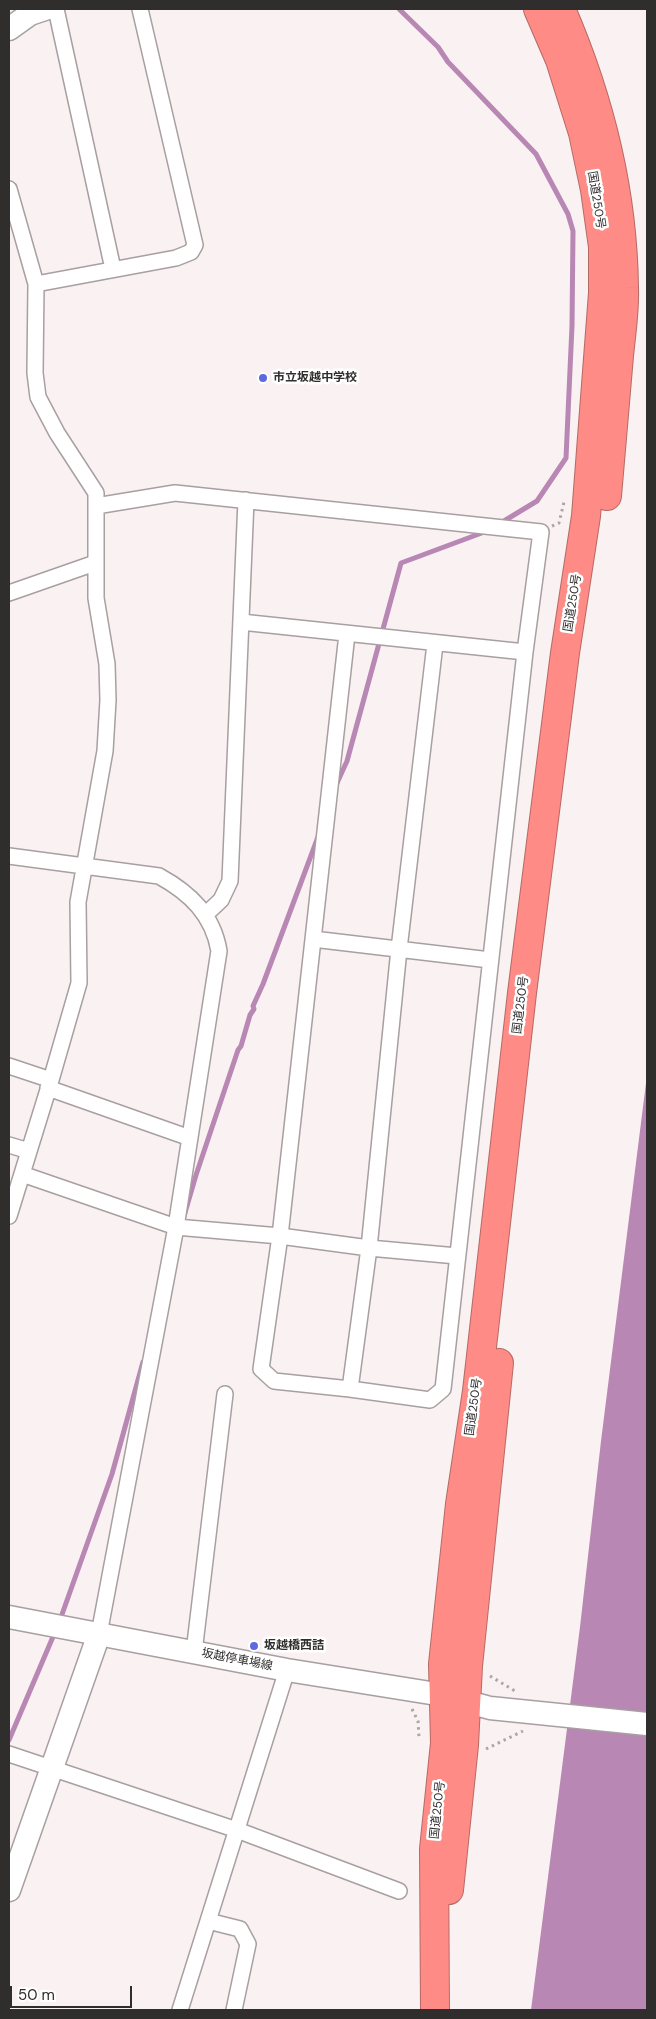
<!DOCTYPE html>
<html>
<head>
<meta charset="utf-8">
<style>
	body { margin:0 }
	#map { position:relative; width:656px; height:2019px; overflow:hidden; background:#faf1f2; font-family:"DM Sans",sans-serif }
	canvas { display:block }
	.frame { position:absolute; inset:0; border:10px solid #302d2d; pointer-events:none }
	.scale { position:absolute; left:10px; top:1986px; width:122px; height:22px; box-sizing:border-box; border:2px solid #302d2d; border-top:0; padding-left:6px; font-size:15px; line-height:18px; white-space:nowrap; color:#302d2d; -webkit-text-stroke:4px #fff; paint-order:stroke }
</style>
</head>
<body>
<div id="map">
<canvas width="656" height="2019"></canvas>
<div class="frame"></div>
<div class="scale">50 m</div>
</div>
<script>
const ctx = document.querySelector('canvas').getContext('2d');
ctx.lineJoin = 'round';
function paint(path, color) { ctx.fillStyle = color; ctx.fill(path, 'evenodd'); }
function trace(path, color, width, dash) { ctx.strokeStyle = color; ctx.lineWidth = width; ctx.lineCap = dash ? 'butt' : 'round'; ctx.setLineDash(dash || []); ctx.stroke(path); }
function write(font, color, halo, rows, align = 'center') {
  ctx.font = font + ' "DM Sans","Noto Sans JP",sans-serif'; ctx.lineWidth = 5; ctx.setLineDash([]); ctx.textBaseline = 'middle'; ctx.strokeStyle = halo; ctx.fillStyle = color; for (const [text, x, y, turn = 0] of rows) {
    ctx.save(); ctx.translate(x, y); ctx.rotate((+turn || 0) * Math.PI / 180); ctx.textAlign = isNaN(turn) ? turn : align; if (halo) ctx.strokeText(text, 0, 0); ctx.fillText(text, 0, 0); ctx.restore();
  }
}
paint(new Path2D(`
	M647,1075V2010H531L580,1627L601,1441Z`), '#b887b3');
trace(new Path2D(`
	M399,9L438,47L448,62L536,154L568,214L573,231L572,326L566,458L537,501L499,524
	M337,783L347,761L401,563L487,531
	M184,1216L196,1175L238,1050L241,1046L250,1015L254,1009L253,1006L263,984L318,837
	M60,1620L112,1474L143,1362
	M9,1740L55,1632`), '#b887b3', 5);
const street = new Path2D(`
	M56,9L113,269
	M9,189L36,284L35,373L38,397L57,433L96,493V598L107,664L108,700L105,751L78,902L79,983L51,1080L9,1216
	M36,284L176,258L191,252L195,245L140,9
	M96,506L175,493L541,532L525,652
	M9,593L95,563
	M241,622L525,652L443,1389L430,1400L350,1389
	M347,634L280,1236L261,1369L274,1381L350,1389L369,1248L399,949L435,644
	M9,856L159,876C190,893 213,915 219,951L176,1227L99,1634
	M205,915L221,900L230,881L246,500
	M313,939L490,960
	M9,1066L51,1080
	M48,1088L190,1138
	M9,1145L29,1151
	M22,1174L176,1227L280,1236L369,1248L457,1256
	M194,1652L225,1394
	M9,1754L237,1830L399,1891
	M208,1921L240,1929L248,1944L234,2010
	M180,2010L287,1670`);
const secondary = new Path2D(`
	M9,29L30,14L45,9
	M9,1617L287,1670L443,1695L490,1708L647,1724
	M9,1890L99,1634`);
const highway = new Path2D(`
	M561,9C599,97 623,192 624,288C625,311 621,334 619,356C615,403 611,450 607,496
	M449,1890L464,1745L468,1666L499,1363
	M435,2010L434,1849L445,1743L443,1664L460,1504L477,1391L522,993L565,653L586,516L603,293V247L595,190L583,133L560,60L538,9`);
trace(street, '#a89fa1', 18);
trace(secondary, '#a89fa1', 25);
trace(highway, '#b66a66', 30);
trace(new Path2D(`
	M552,526L559,523L564,502
	M490,1676L515,1691
	M412,1709L418,1721L419,1737
	M486,1749L523,1731`), '#ada6a7', 3, [2.5, 4]);
trace(street, '#fff', 15);
trace(secondary, '#fff', 22);
trace(highway, '#fe8b85', 28);
for (const [x, y, r, color] of [
	[263,378,5,"#5d69e0"],
	[254,1646,5,"#5d69e0"]
]) { const dot = new Path2D(); dot.arc(x, y, r, 0, 2 * Math.PI); ctx.fillStyle = color; ctx.fill(dot); trace(dot, '#fff', 2); }
write('12px', '#302d2d', '#fff', [
	["国道250号",596,200,81],
	["国道250号",573,603,-81],
	["国道250号",521,1005,-83],
	["国道250号",474,1407,-82],
	["坂越停車場線",237,1660,11],
	["国道250号",438,1810,-84]
]);
write('bold 12px', '#302d2d', '#fff', [
	["市立坂越中学校",273,378],
	["坂越橋西詰",264,1646]
], 'left');
</script>
</body>
</html>
